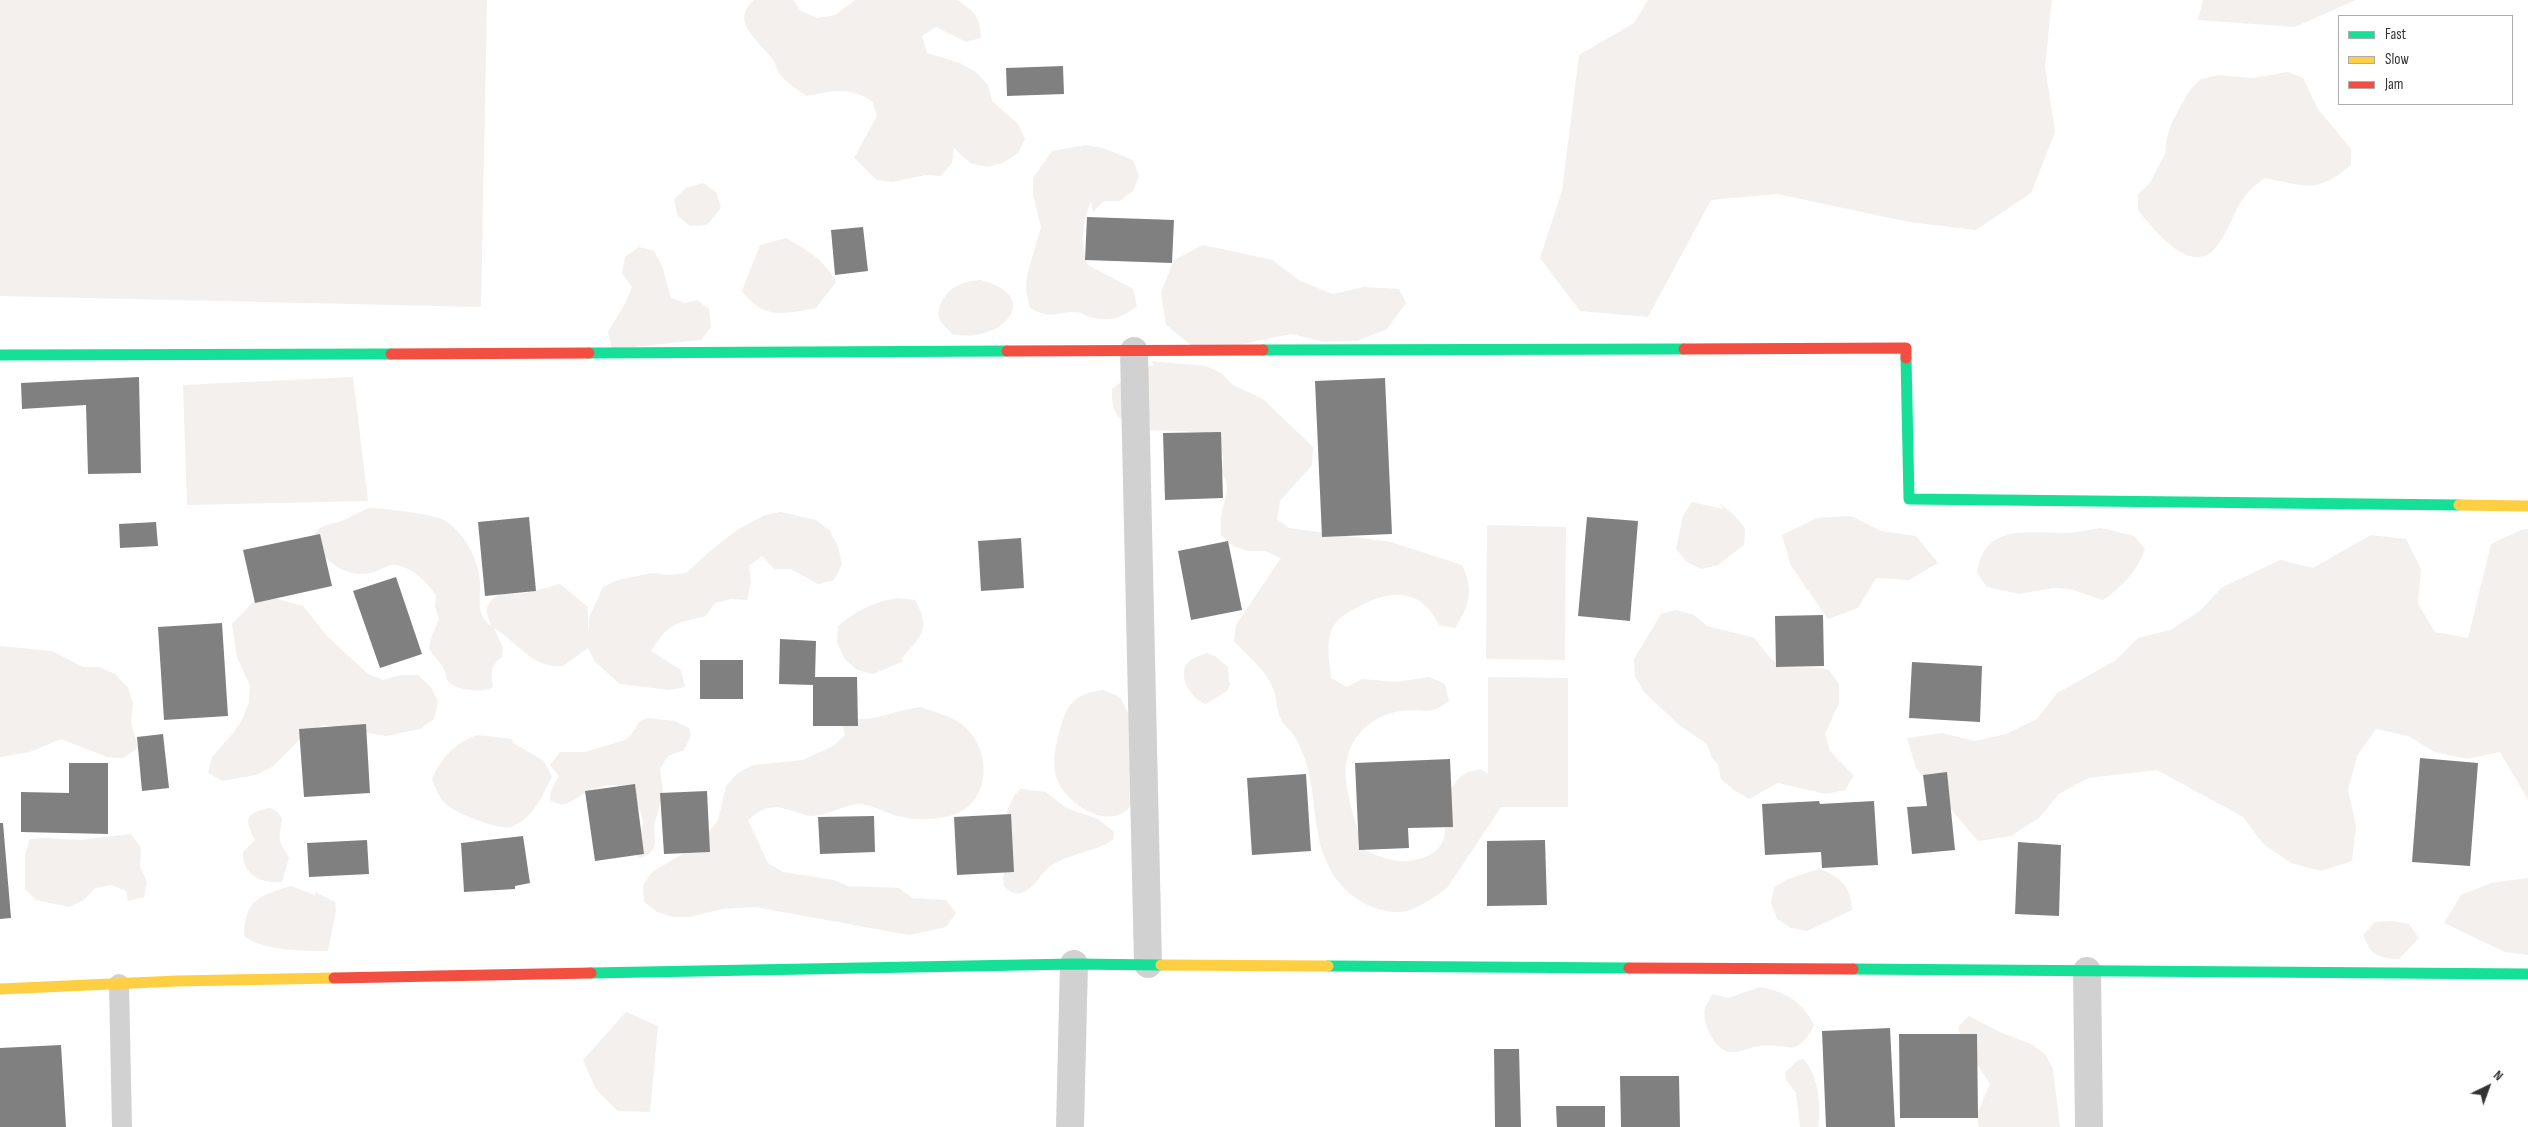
<!DOCTYPE html>
<html>
<head>
<meta charset="utf-8">
<style>
	body { margin:0 }
	#map { position:relative; width:2528px; height:1127px; overflow:hidden; background:#fff; font-family:"Sofia Sans Condensed",sans-serif }
	canvas { display:block }
	.legend { position:absolute; left:2338px; top:15px; width:175px; height:90px; box-sizing:border-box; background:#fff; border:1px solid #adadad; margin:0; padding:6px 9px; list-style:none; font-size:15px; color:#323232 }
	.legend li { display:flex; align-items:center; gap:10px; height:25px }
	.legend b { width:25px; border:1px solid #adadad }
	.north { position:absolute; left:2463px; top:1062px; width:50px; height:50px; -webkit-text-stroke:4px #fff; paint-order:stroke; rotate:42deg; font-size:14px; font-weight:700; line-height:20px; text-align:center; color:#323232 }
	.north::after { content:''; display:block; margin:auto; width:18px; height:22px; background:#323232; clip-path:polygon(50% 0,100% 100%,50% 72%,0 100%) }
</style>
</head>
<body>
<div id="map">
<canvas width="2528" height="1127"></canvas>
<ul class="legend">
<li><b style="height:6px;background:#16e098"></b>Fast</li>
<li><b style="height:6px;background:#ffcf43"></b>Slow</li>
<li><b style="height:6px;background:#f24e42"></b>Jam</li>
</ul>
<div class="north">N</div>
</div>
<script>
const ctx = document.querySelector('canvas').getContext('2d');
ctx.lineJoin = 'round';
function paint(path, color) { ctx.fillStyle = color; ctx.fill(path, 'evenodd'); }
function trace(path, color, width, dash) { ctx.strokeStyle = color; ctx.lineWidth = width; ctx.lineCap = dash ? 'butt' : 'round'; ctx.setLineDash(dash || []); ctx.stroke(path); }
paint(new Path2D(`
	M0,0H487L481,307L0,296Z
	M754,0H793L801,11L817,18L835,15L855,0H957C975,11 980,17 981,38L966,42L936,27L922,36L927,53L960,63L976,72L988,85L992,101L1018,124L1025,139L1018,153L1003,163L987,167L970,163L954,148L952,163L941,176L925,175L893,182L877,180L854,158L877,116L872,101C847,86 834,91 807,96C798,90 786,83 780,74C777,70 776,65 773,60C761,42 728,22 754,0Z
	M1648,0H2052L2045,66L2055,132L2031,193L1976,230L1909,222L1777,194L1711,200L1648,317L1580,311L1540,258L1562,191L1579,55L1634,23Z
	M2203,0H2356L2295,27L2198,20Z
	M2288,72L2303,78L2318,109L2351,149V165C2317,194 2306,186 2265,178C2234,199 2238,215 2219,243C2194,282 2154,230 2138,210V194L2150,183L2165,154L2167,137L2172,122L2189,91L2201,79L2218,75L2252,78Z
	M1086,145L1103,148L1133,160L1139,176L1133,191L1120,201H1104L1093,212L1091,201C1082,223 1080,242 1088,265L1133,289L1137,306C1124,317 1111,322 1094,318C1087,317 1082,312 1075,312C1053,312 1052,320 1030,308L1026,291L1027,275L1041,227L1033,195V178L1052,151Z
	M703,183L716,192L721,208L707,225L690,226L677,215L674,199L686,188Z
	M786,238C807,250 825,260 836,282L816,308C783,314 764,320 742,291L760,245Z
	M1203,245L1273,260L1300,281L1333,294L1364,287L1399,289L1406,303L1387,329L1357,341L1325,342L1291,334L1227,347L1191,345L1166,325L1161,292L1174,260Z
	M639,247L654,251L662,266L671,298L685,303L697,300L709,309L711,327L701,340L612,349L608,332L626,302L632,287L622,273L625,257Z
	M980,280C1045,295 1003,345 952,334L941,322L938,314C943,290 957,282 980,280Z
	M1151,361L1206,366L1221,373L1233,385L1263,399L1313,447L1312,465L1280,501L1277,519L1289,528L1391,542L1462,565C1474,590 1470,605 1455,628L1439,625C1421,588 1391,589 1358,607C1348,612 1337,618 1332,629C1325,645 1330,662 1331,678L1347,687L1362,679L1396,682L1429,677L1445,684L1449,701C1428,717 1425,708 1402,711C1366,715 1342,745 1346,781C1348,803 1358,827 1363,849C1378,857 1398,864 1415,860C1465,849 1433,811 1455,783C1462,773 1470,771 1481,769L1488,774V677L1568,678V807H1501L1447,888C1437,896 1413,912 1400,912C1367,913 1336,889 1325,858C1313,829 1316,796 1307,766C1304,756 1299,742 1293,734C1290,730 1286,727 1283,723C1276,713 1278,702 1274,691C1267,671 1248,656 1234,641L1236,625L1281,558L1265,551H1248L1233,546L1221,535C1221,529 1220,522 1221,516C1222,507 1228,495 1227,486C1226,481 1223,476 1222,471C1222,466 1224,460 1223,456C1215,402 1108,465 1112,389L1138,369L1154,365Z
	M353,377L368,501L187,505L183,385Z
	M1692,502L1723,509L1720,504L1734,515L1745,528L1744,545L1718,565L1701,569L1687,562L1676,549L1683,516Z
	M369,508C382,508 433,514 444,520C463,531 479,560 480,581C481,599 475,614 491,626C490,620 484,612 488,605C496,589 513,595 526,593C538,590 549,587 560,584L588,607V633L590,615L603,587L618,580L652,573L669,575L686,573L710,551L737,530L765,515L781,512L816,520L830,531L838,546L842,564L834,580L818,584L791,569H774L762,556L749,566L751,582L747,600L731,599L715,603L706,616C674,624 669,622 651,651L681,670L685,687L669,690L620,684L595,662L588,648L563,666C532,669 518,642 494,628L503,648L502,657C490,666 491,673 493,687C483,693 460,691 450,683C445,679 447,674 444,669C441,662 433,656 429,649L430,641L439,619L435,607L436,595C426,582 415,569 397,565C389,564 382,569 375,572C347,580 325,562 312,539C318,525 326,526 338,522C349,519 358,512 369,508Z
	M1851,516L1881,531L1916,536L1938,563L1909,580L1876,578L1858,608L1828,619L1791,566L1782,535L1817,518Z
	M1487,525L1566,527L1565,660L1486,659Z
	M2101,528L2134,536L2145,549C2137,571 2122,587 2103,600L2070,589L2053,588L2019,594L1987,587L1977,573C1984,524 2025,533 2063,533C2075,533 2089,530 2101,528Z
	M2528,529V800L2500,752L2467,759L2435,752L2408,736L2376,729L2357,756L2348,790L2356,826L2352,861L2321,871L2291,863L2263,844L2243,817L2157,770L2088,778L2059,794L2039,818L2011,836L1978,841L1916,768L1907,738L1942,733L1975,741L2006,734L2037,719L2057,693L2116,660L2138,638L2170,630L2200,611L2221,588L2280,560L2313,568L2371,535L2406,539L2421,569L2418,604L2435,632L2468,638L2491,544L2521,530Z
	M270,597L303,606L327,636L368,674L383,680L401,675H418L431,687L438,702L434,719L420,729L386,736L324,725L308,731L272,767L256,775L222,781L208,773L212,757L234,732L243,718L249,702L250,686L237,657L232,624L254,601Z
	M898,598L915,600C932,630 921,636 901,659L904,661L873,674L857,670L844,658L837,642L838,626C856,611 875,601 898,598Z
	M1676,610L1694,615L1707,626L1755,638C1784,682 1788,661 1829,670L1839,684V703L1825,734L1830,751L1854,776L1845,790L1826,794L1778,783L1749,799L1734,790L1721,779L1718,764L1712,758L1707,744L1679,725L1643,691L1635,676L1634,659L1661,614Z
	M0,646L52,651L83,667H99L115,674L128,688L133,703L131,722L138,748L123,758L107,757L61,739L30,752L0,757Z
	M1207,653L1215,656L1228,667L1229,683H1231L1227,691L1206,704C1193,700 1178,679 1186,665C1190,658 1200,656 1207,653Z
	M1103,690L1120,697C1126,710 1140,733 1141,746C1142,758 1142,784 1139,795C1138,800 1133,804 1130,807C1108,831 1069,805 1058,782C1051,765 1055,746 1060,730C1067,703 1075,694 1103,690Z
	M920,707C935,712 956,717 967,729C990,751 991,798 958,813C939,821 910,821 891,814C882,811 868,803 858,804C843,805 827,816 811,816C806,816 801,813 796,812C774,805 766,804 748,820L768,863L783,872L834,880L848,886L899,888L912,898L946,900L956,913L946,927L909,935L755,907L722,909L689,917H673L657,912L644,902L643,885L652,872L698,845L718,820L726,786L738,773L753,765L803,760L833,746L845,735L841,717C874,724 889,711 920,707Z
	M648,718L674,721L689,728L691,736L684,750L668,756L660,769L663,793L654,825L655,841L654,848L648,855L640,858L634,852C636,841 640,837 642,827C645,820 640,812 638,805C630,780 609,783 588,791C580,795 573,802 564,804C558,805 555,803 550,800L551,790L559,776L550,765L560,752H585L625,740L631,735L640,721Z
	M477,735L512,739L513,743L544,761L552,777C542,796 533,819 511,827C501,831 455,813 447,805C438,797 436,789 432,779C442,757 455,743 477,735Z
	M1021,789L1046,792L1066,808L1098,819L1114,832L1113,840C1095,852 1071,853 1052,865C1040,873 1036,888 1021,893C1014,895 1009,891 1004,886L1003,878L1011,844L1007,811L1015,794Z
	M270,808L278,812L282,819C279,842 277,837 289,858L282,882C262,884 242,875 243,852L255,840C244,819 245,813 270,808Z
	M131,834L141,848L140,866L147,882L144,897L128,901L126,891L111,885L95,888L84,900L69,907L36,900L25,889V855L30,839L46,838L81,840Z
	M1819,869C1839,876 1852,887 1852,910L1807,931L1791,928L1777,919L1771,903L1774,887L1788,879Z
	M2528,878V955L2505,952L2444,923L2461,895L2491,883Z
	M291,886L315,895V892L335,902L336,910L328,951C304,951 263,951 244,936C245,899 259,896 291,886Z
	M2392,921L2409,924L2419,938L2399,959C2377,958 2371,955 2363,935L2375,922Z
	M1760,987C1786,992 1802,1001 1814,1025C1798,1059 1788,1043 1760,1046C1749,1047 1738,1055 1726,1051C1712,1045 1702,1022 1705,1008C1707,1004 1710,999 1712,994L1728,998Z
	M626,1012L658,1026L650,1112L618,1111L596,1089L583,1060Z
	M1969,1016L2000,1032L2031,1044L2045,1054L2053,1069L2060,1127H1979L1977,1114L1990,1084L1963,1043L1958,1027Z
	M1803,1059C1818,1073 1822,1107 1818,1127H1800L1796,1093L1786,1080L1785,1072L1797,1061Z`), '#f4f0ed');
paint(new Path2D(`
	M1063,66L1064,94L1007,96L1006,68Z
	M1087,217L1174,220L1172,263L1085,260Z
	M863,227L868,271L835,275L831,230Z
	M139,377L141,473L88,474L86,405L22,409L21,383Z
	M1385,378L1392,534L1322,537L1315,381Z
	M1221,432L1223,498L1165,500L1163,433Z
	M529,517L536,591L485,596L478,522Z
	M1587,517L1638,521L1630,621L1578,616Z
	M156,522L158,546L120,548L119,524Z
	M320,534L332,586L255,603L243,550Z
	M1021,538L1024,588L981,591L978,541Z
	M1228,541L1242,610L1191,620L1178,551Z
	M396,577L422,654L380,668L353,591Z
	M1823,615L1824,666L1776,667L1775,616Z
	M222,623L228,716L164,720L158,627Z
	M780,639L816,641L815,677H857L858,726H813V685L779,684Z
	M700,660H743V699H700Z
	M1912,662L1982,666L1980,722L1909,718Z
	M366,724L370,793L304,797L299,729Z
	M163,734L169,788L142,791L137,737Z
	M2420,758L2478,763L2470,866L2412,862Z
	M1450,759L1453,827L1408,828L1409,848L1359,850L1355,763Z
	M69,763H108V834L21,832V792L69,793Z
	M1947,772L1955,850L1912,854L1907,807L1927,806L1923,775Z
	M1306,774L1311,851L1252,855L1247,778Z
	M635,784L644,854L595,861L585,791Z
	M707,791L710,852L664,854L660,793Z
	M1819,801L1820,804L1874,801L1878,865L1822,868L1821,852L1765,855L1762,804Z
	M1011,814L1014,872L957,875L954,817Z
	M874,816L875,852L820,854L818,817Z
	M0,823H3L11,918L0,919Z
	M523,836L530,883L515,886V889L464,892L461,843Z
	M367,840L369,874L309,877L307,843Z
	M1545,840L1547,905L1487,906V841Z
	M2018,842L2061,845L2059,916L2015,914Z
	M1890,1028L1895,1127H1826L1822,1031Z
	M1899,1034H1977L1978,1118H1900Z
	M61,1045L66,1127H0V1048Z
	M1494,1049H1519L1521,1127H1495Z
	M1620,1076H1679L1680,1127H1621Z
	M1556,1106H1605V1127H1557Z`), '#808080');
trace(new Path2D(`
	M119,984L122,1127`), '#d1d1d1', 20);
trace(new Path2D(`
	M1134,351L1148,964
	M2087,971L2089,1127
	M1070,1127L1074,964`), '#d1d1d1', 28);
trace(new Path2D(`
	M1263,350L1684,349
	M589,353L1007,351
	M0,355L391,354
	M1906,358L1909,499L2459,505
	M1328,966L1629,968
	M1853,969L2528,974
	M591,973L1074,964L1161,965`), '#16e098', 11);
trace(new Path2D(`
	M2459,505L2528,506
	M1161,965L1328,966
	M0,989L177,981L334,978`), '#ffcf43', 11);
trace(new Path2D(`
	M1684,349L1906,348V358
	M1007,351L1263,350
	M391,354L589,353
	M1629,968L1853,969
	M334,978L591,973`), '#f24e42', 11);
</script>
</body>
</html>
